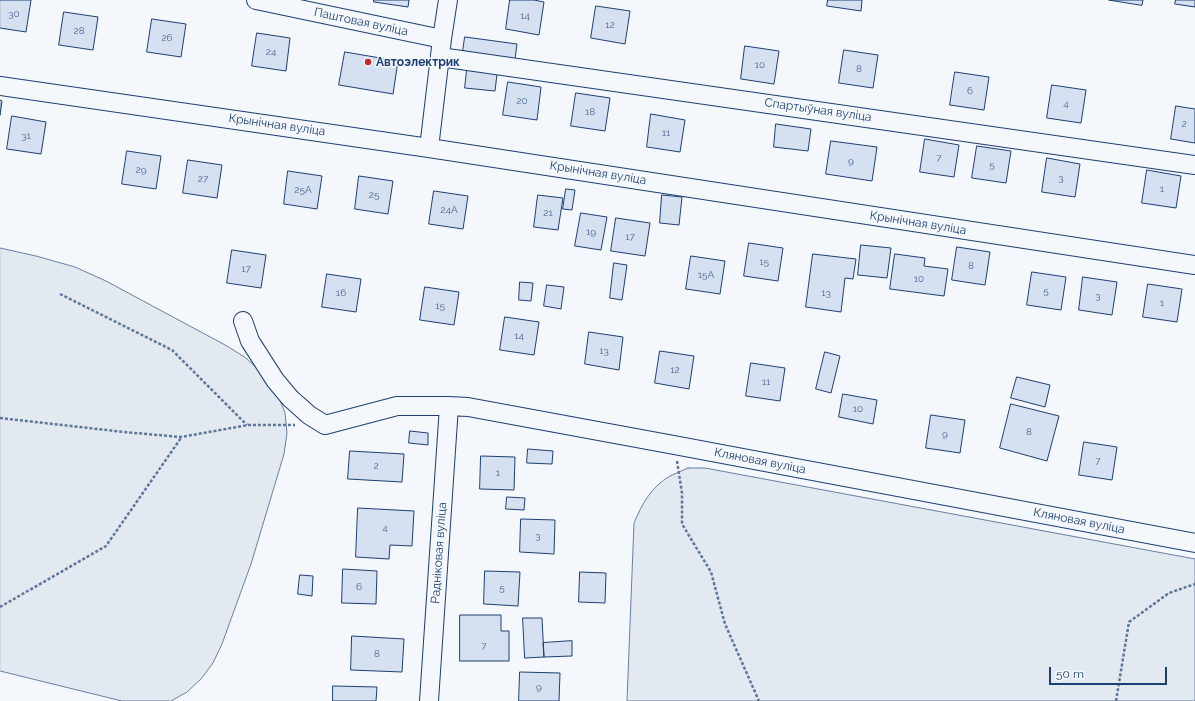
<!DOCTYPE html>
<html>
<head>
<meta charset="utf-8">
<style>
	body { margin:0 }
	#map { position:relative; width:1195px; height:701px; overflow:hidden; background:#f4f7fb; font-family:Raleway,sans-serif }
	canvas { display:block }
	.scale { position:absolute; left:1049px; top:667px; width:118px; height:18px; box-sizing:border-box; border:2px solid #1d3f73; border-top:0; padding-left:5px; font-size:12px; line-height:14px; white-space:nowrap; color:#1d3f73; -webkit-text-stroke:3px #f4f7fb; paint-order:stroke }
</style>
</head>
<body>
<div id="map">
<canvas width="1195" height="701"></canvas>
<div class="scale">50 m</div>
</div>
<script>
const ctx = document.querySelector('canvas').getContext('2d');
ctx.lineJoin = 'round';
function paint(path, color) { ctx.fillStyle = color; ctx.fill(path, 'evenodd'); }
function trace(path, color, width, dash) { ctx.strokeStyle = color; ctx.lineWidth = width; ctx.lineCap = dash ? 'butt' : 'round'; ctx.setLineDash(dash || []); ctx.stroke(path); }
function write(font, color, halo, rows, align = 'center') {
  ctx.font = font + ' Raleway,sans-serif'; ctx.lineWidth = 3; ctx.setLineDash([]); ctx.textBaseline = 'middle'; ctx.strokeStyle = halo; ctx.fillStyle = color; for (const [text, x, y, turn = 0] of rows) {
    ctx.save(); ctx.translate(x, y); ctx.rotate((+turn || 0) * Math.PI / 180); ctx.textAlign = isNaN(turn) ? turn : align; if (halo) ctx.strokeText(text, 0, 0); ctx.fillText(text, 0, 0); ctx.restore();
  }
}
const green = new Path2D(`
	M0,248L36,256L75,267L106,281L227,346L246,358L263,374L277,392L285,413L287,433L284,454L251,564L222,644L213,663L201,679L187,692L171,701H122L0,671Z
	M688,468H705L1195,559V701H627L634,523C642,504 651,487 670,476C676,473 682,471 688,468Z`);
paint(green, '#e3e9f0');
trace(green, '#687fa3', 1);
const building = new Path2D(`
	M0,0H31L26,32L0,28Z
	M374,0H409L408,7L374,2Z
	M510,0H534L544,2L539,35L506,29Z
	M828,0H862L861,11L827,6Z
	M1109,0H1143L1142,5Z
	M1176,0H1195V7L1175,4Z
	M596,6L630,11L625,44L591,38Z
	M64,12L98,17L93,50L59,45Z
	M152,19L186,24L181,57L147,52Z
	M257,33L290,38L286,71L252,66Z
	M465,37L517,44L515,59L463,51Z
	M745,46L779,51L774,84L741,79Z
	M844,50L878,55L873,88L839,83Z
	M345,52L398,61L393,94L339,85Z
	M467,70L497,74L495,91L465,88Z
	M955,72L989,77L984,110L950,105Z
	M508,82L541,87L537,120L503,115Z
	M1052,85L1086,90L1081,123L1047,118Z
	M576,93L610,98L605,131L571,126Z
	M0,100L2,101L0,115Z
	M1176,106L1195,109V143L1171,139Z
	M651,114L685,120L680,152L647,147Z
	M12,116L46,122L41,154L7,149Z
	M776,124L811,129L808,151L774,147Z
	M925,139L959,145L954,177L920,172Z
	M831,141L877,147L872,181L826,174Z
	M977,146L1011,151L1006,183L972,178Z
	M127,151L161,156L156,189L122,184Z
	M1047,158L1080,164L1075,197L1042,192Z
	M188,160L222,165L217,198L183,193Z
	M1147,170L1181,176L1176,208L1142,203Z
	M288,171L322,176L317,209L284,204Z
	M359,176L393,181L388,214L355,209Z
	M566,189L575,190L572,210L563,209Z
	M434,191L468,196L463,229L429,224Z
	M538,195L563,198L558,230L534,227Z
	M662,195L682,197L679,225L660,223Z
	M581,213L607,217L601,250L575,246Z
	M616,218L650,223L645,256L611,251Z
	M749,243L783,248L778,281L744,276Z
	M861,245L891,248L887,278L858,275Z
	M957,247L990,252L985,285L952,280Z
	M232,250L266,255L261,288L227,283Z
	M813,254L856,259L853,279L845,278L841,312L806,307Z
	M895,254L925,258L924,266L948,269L944,296L890,289Z
	M691,256L725,261L720,294L686,289Z
	M614,263L627,265L622,300L610,298Z
	M1032,272L1066,277L1061,310L1027,305Z
	M327,274L361,279L356,312L322,307Z
	M1083,277L1117,282L1112,315L1079,310Z
	M520,282L533,283L531,301L519,300Z
	M1148,284L1182,289L1177,322L1143,317Z
	M547,285L564,287L561,309L544,306Z
	M425,287L459,292L454,325L420,320Z
	M505,317L539,322L534,355L500,350Z
	M589,332L623,337L619,370L585,364Z
	M660,351L694,356L689,389L655,383Z
	M825,352L840,356L831,393L816,389Z
	M751,363L785,368L780,401L746,396Z
	M1017,377L1050,385L1045,407L1011,398Z
	M843,394L877,400L873,424L839,417Z
	M1011,404L1059,416L1047,461L1000,448Z
	M931,415L965,420L960,453L926,448Z
	M410,431L428,433V445L409,443Z
	M1084,442L1117,447L1112,480L1079,475Z
	M528,449L553,451L552,464L527,463Z
	M350,451L404,454L402,482L348,479Z
	M481,456L515,457L514,490L480,489Z
	M507,497L525,498L524,510L506,509Z
	M358,508L414,511L412,546L390,545L389,559L356,557Z
	M521,519L555,520L554,554L520,552Z
	M343,569L377,571L376,604L342,603Z
	M485,571L520,572L518,606L484,604Z
	M580,572L606,573L605,603L579,602Z
	M300,575L313,576L312,596L298,594Z
	M460,615H501V631H509V661H460Z
	M523,618H542L544,657L525,658Z
	M352,636L404,639L402,672L351,670Z
	M572,641V656L544,657L543,643Z
	M520,672L560,673L559,701H519Z
	M333,686L377,687L376,701H333Z`);
paint(building, '#d5e0f0');
trace(building, '#1d3f73', 1);
const minor = new Path2D(`
	M256,0L442,39
	M440,57L1195,165
	M0,86L429,148L1195,265
	M429,148L442,39L448,0
	M243,321L250,341L275,380L290,398L309,415L325,425L397,406H449L468,407L674,445L1195,543
	M429,701L449,406`);
trace(minor, '#1d3f73', 20);
trace(new Path2D(`
	M60,294L172,350L247,425
	M0,418L124,432L181,437L248,425H295
	M677,461L682,493V524L711,572L725,624L759,701
	M0,607L106,546L181,438
	M1116,701L1129,622L1169,593L1195,584`), '#5e769c', 2.5, [3, 2]);
trace(minor, '#f4f7fb', 18);
for (const [x, y, r, color] of [
	[368,62,4,"#c62828"]
]) { const dot = new Path2D(); dot.arc(x, y, r, 0, 2 * Math.PI); ctx.fillStyle = color; ctx.fill(dot); trace(dot, '#f4f7fb', 1.5); }
write('10px', '#4b6792', null, [
	["30",14,14],
	["14",525,16],
	["12",610,25],
	["28",79,31],
	["26",167,38],
	["24",271,52],
	["10",760,65],
	["8",859,69],
	["6",970,91],
	["20",522,101],
	["4",1066,104],
	["18",590,112],
	["2",1184,124],
	["11",666,133],
	["31",26,136],
	["7",939,158],
	["9",851,161],
	["5",992,165],
	["29",141,170],
	["3",1061,178],
	["27",203,179],
	["1",1162,189],
	["25А",303,190],
	["25",374,195],
	["24А",449,210],
	["21",548,213],
	["19",591,232],
	["17",630,237],
	["15",764,262],
	["8",971,266],
	["17",246,269],
	["15А",706,275],
	["10",919,279],
	["5",1046,291],
	["16",341,293],
	["13",826,293],
	["3",1098,296],
	["1",1162,303],
	["15",440,306],
	["14",519,336],
	["13",604,351],
	["12",675,370],
	["11",766,382],
	["10",858,409],
	["8",1029,432],
	["9",945,434],
	["7",1098,461],
	["2",376,466],
	["1",498,473],
	["4",385,528],
	["3",538,536],
	["6",359,587],
	["5",502,588],
	["7",484,646],
	["8",377,654],
	["9",539,687]
]);
write('12px', '#1d3f73', '#f4f7fb', [
	["Паштовая вуліца",361,22,12],
	["Спартыўная вуліца",818,110,8],
	["Крынічная вуліца",277,125,8],
	["Крынічная вуліца",598,173,9],
	["Крынічная вуліца",918,223,9],
	["Кляновая вуліца",760,461,11],
	["Кляновая вуліца",1079,521,11],
	["Радніковая вуліца",439,553,-86]
]);
write('bold 12px', '#1d3f73', '#f4f7fb', [
	["Автоэлектрик",376,62]
], 'left');
</script>
</body>
</html>
